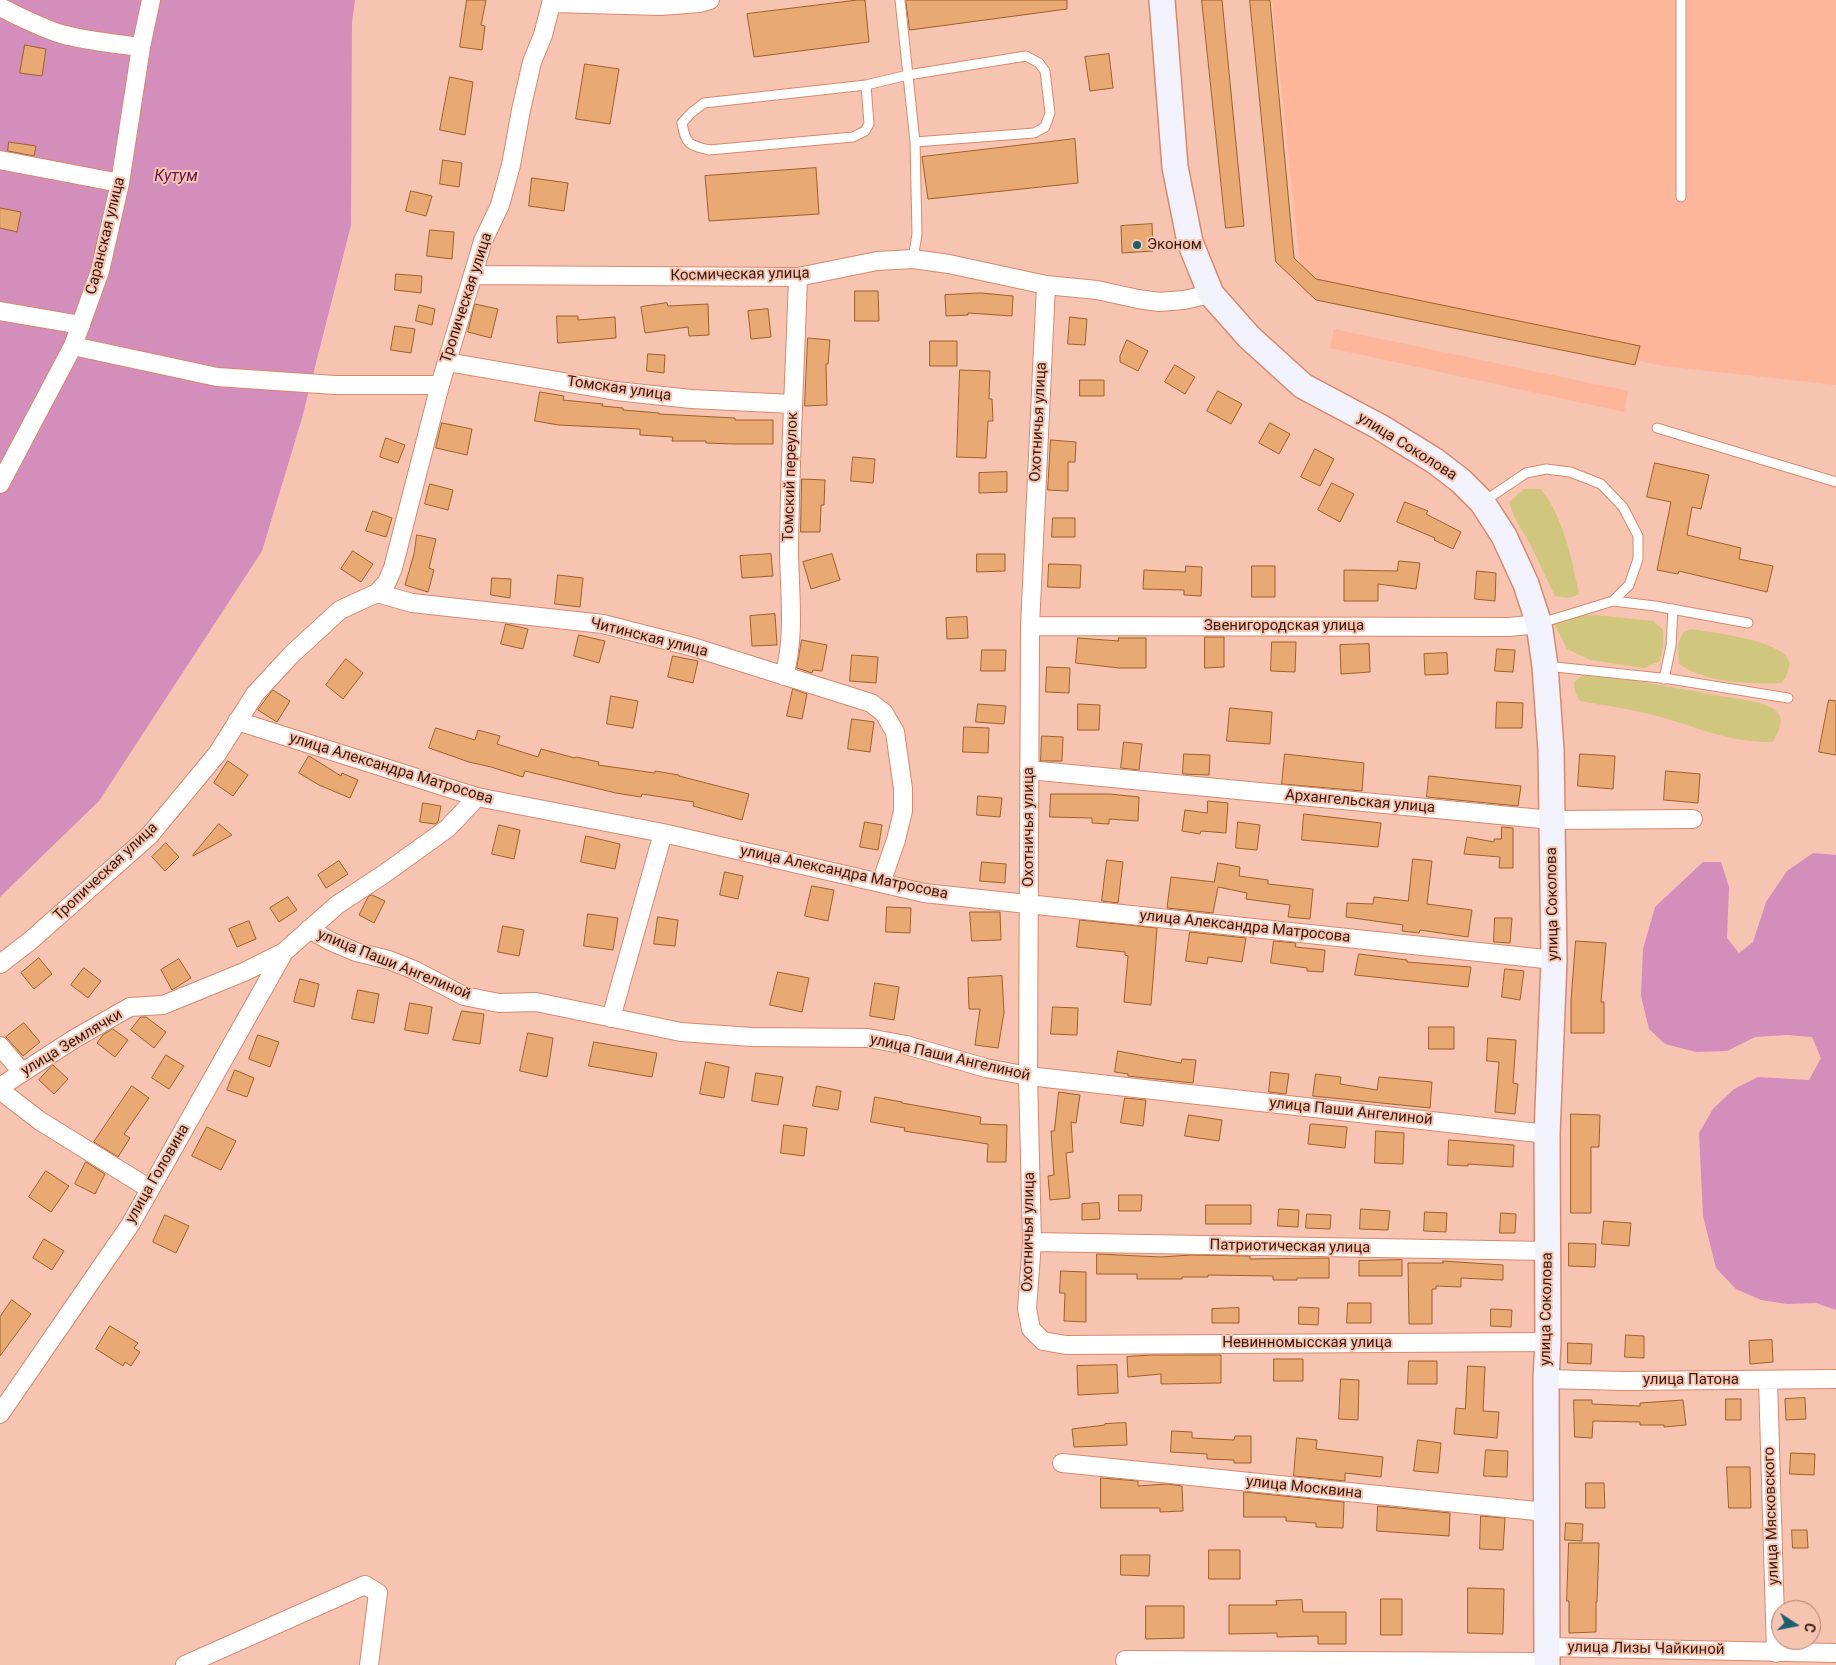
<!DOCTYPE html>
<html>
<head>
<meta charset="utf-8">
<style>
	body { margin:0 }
	#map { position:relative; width:1836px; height:1665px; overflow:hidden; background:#f6c4b1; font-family:Roboto,sans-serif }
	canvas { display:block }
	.north { position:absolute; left:1771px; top:1600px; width:50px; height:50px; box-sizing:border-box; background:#f6c4b1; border:1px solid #aa8070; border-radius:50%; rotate:101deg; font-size:14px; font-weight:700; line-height:20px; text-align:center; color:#391a0e }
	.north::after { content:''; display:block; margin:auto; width:18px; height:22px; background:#1c5f72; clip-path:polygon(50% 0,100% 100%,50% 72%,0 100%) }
</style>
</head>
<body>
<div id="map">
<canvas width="1836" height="1665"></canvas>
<div class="north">С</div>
</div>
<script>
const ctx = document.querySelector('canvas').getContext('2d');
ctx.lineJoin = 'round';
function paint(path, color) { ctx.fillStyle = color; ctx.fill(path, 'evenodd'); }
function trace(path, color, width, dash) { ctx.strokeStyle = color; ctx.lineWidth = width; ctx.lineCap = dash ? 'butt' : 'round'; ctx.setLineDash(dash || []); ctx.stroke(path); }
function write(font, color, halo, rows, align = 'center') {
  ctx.font = font + ' Roboto,sans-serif'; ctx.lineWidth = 4; ctx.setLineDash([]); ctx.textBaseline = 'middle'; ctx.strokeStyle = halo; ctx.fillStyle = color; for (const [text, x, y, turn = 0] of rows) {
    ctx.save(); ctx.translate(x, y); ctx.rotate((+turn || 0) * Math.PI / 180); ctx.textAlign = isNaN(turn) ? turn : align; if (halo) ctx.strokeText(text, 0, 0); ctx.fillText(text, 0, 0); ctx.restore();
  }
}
paint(new Path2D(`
	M1272,0H1836V385L1663,366L1303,293Z
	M1334,329L1628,391L1624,412L1330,348Z`), '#feb69b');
paint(new Path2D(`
	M1524,489H1541C1563,517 1572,559 1579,594L1569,598L1555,596L1533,550L1514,516L1509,502Z
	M1596,615L1653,621L1663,630V646L1660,661L1644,668L1590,660L1567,649L1555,625L1560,616Z
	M1691,629C1719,634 1759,637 1783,653C1786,656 1788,659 1790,663L1786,677L1781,683C1749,684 1706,683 1679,664L1678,644L1683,632Z
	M1583,675L1619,678L1756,702C1782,709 1787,717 1773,742C1729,743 1698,727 1657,716C1632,709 1606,706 1580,701L1575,692L1574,682Z`), '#d1c67e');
paint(new Path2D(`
	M0,0H355L352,22L351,225L302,418L262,551L99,801L0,897Z
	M1813,853L1836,855V1310L1816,1303L1787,1304L1761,1300L1736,1289L1716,1268L1703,1216L1699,1133L1713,1109L1734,1089L1758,1077L1809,1080L1821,1058L1812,1037L1787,1035L1755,1037L1727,1051L1696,1052L1665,1044L1649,1029L1641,996L1643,949L1655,907L1703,862H1721L1729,887L1727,938L1739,953L1753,942L1766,902L1787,871Z`), '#d48ebb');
const building = new Path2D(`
	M467,0H486L481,25L485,26L482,50L460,47Z
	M858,0H865L869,42L754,57L747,14Z
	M906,0H1067V9L910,30Z
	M1202,0H1222L1244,226L1226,228Z
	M1250,0H1270L1294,258L1316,279L1640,346L1635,365L1316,300L1276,262Z
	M25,45L46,49L42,76L20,73Z
	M1109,54L1113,88L1090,91L1085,57Z
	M585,64L619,69L610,124L576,119Z
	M450,77L473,82L465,135L440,130Z
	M1075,139L1078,183L928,199L922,157Z
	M9,142L36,146L34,156L8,151Z
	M443,160L462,163L459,187L440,184Z
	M816,168L819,214L709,221L705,176Z
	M532,178L568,183L564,211L529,206Z
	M411,191L432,196L426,216L406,211Z
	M0,208L21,212L17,232L0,228Z
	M1152,224L1153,251L1122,253L1121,226Z
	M430,230L454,232L452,259L427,256Z
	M396,274L422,276L421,293L395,290Z
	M855,291H878L879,321H855Z
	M981,293L1013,296L1012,316L968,313V315L946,316L945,295Z
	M667,303L668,306L708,304L709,335L689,336L688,327L645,333L641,307Z
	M475,304L498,309L491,338L468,332Z
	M419,305L435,309L432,325L416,321Z
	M768,309L771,337L751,339L748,311Z
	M557,316H578V320L615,317L616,338L558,343Z
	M1070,317L1087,319L1085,345L1068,344Z
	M395,326L415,329L411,353L391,350Z
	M808,338L830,340L828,364H826L827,405L805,406Z
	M1127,340L1148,351L1138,371L1120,362V356Z
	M930,341H957V366H930Z
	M648,354L665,355L664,373L647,371Z
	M1175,365L1195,377L1185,394L1165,382Z
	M960,370L990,371L989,399H992L993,421H988L986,458L957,457Z
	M1080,380H1104V396H1080Z
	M1218,391L1242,404L1231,424L1207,411Z
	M540,392L564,396L563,400L603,404L602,406L623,408V410L659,413V414L735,418V420H773V444H733L706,443V441H672L673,437L640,435V429L559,425L535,421Z
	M442,423L472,429L467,455L436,448Z
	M1270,423L1290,434L1279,454L1259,443Z
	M386,438L405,445L398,463L380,457Z
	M1051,440L1076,442L1075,462H1068V491L1048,490Z
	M1315,449L1334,459L1320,486L1301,477Z
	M853,457L875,459L873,483L851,481Z
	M1655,463L1709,475L1701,509L1692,507L1687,535L1741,548L1739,559L1773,566L1767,592L1679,571L1678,574L1657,570L1671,502L1647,497Z
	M1007,472V492L979,493V473Z
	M802,479L825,480L824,505H821L820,532H801Z
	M1332,483L1354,494L1340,522L1318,510Z
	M430,484L453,490L448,510L425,504Z
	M1405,502L1428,511L1426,514L1461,532L1453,549L1434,540L1435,538L1397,522Z
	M373,511L392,518L386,537L366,531Z
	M1053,518H1075V537H1052Z
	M417,535L436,539L429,568L434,570L428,592L405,585L414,554Z
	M353,551L373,564L361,582L341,569Z
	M771,554L773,576L742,578L740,556Z
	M832,554L840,580L811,589L803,562Z
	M977,554H1005V571L977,572Z
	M1399,561L1420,563L1416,589L1378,584V601H1344V570L1397,571Z
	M1049,564L1081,565L1080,588L1048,587Z
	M1186,566L1202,567L1201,596L1184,595V590L1143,589L1144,570L1185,572Z
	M1252,566H1275V597H1252Z
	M1477,571L1496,573L1495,601L1475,599Z
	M558,575L583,578L580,607L555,604Z
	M492,578L511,579L510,598L491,595Z
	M775,614L777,645L752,646L750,616Z
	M967,617L968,638L947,639L946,618Z
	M506,624L528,629L523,649L501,644Z
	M579,635L605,641L599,663L574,656Z
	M1205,637H1224V667L1205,668Z
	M1078,638L1119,641L1118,638H1146V668H1119L1076,663Z
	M802,640L827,645L822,671L813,670L812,673L797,668Z
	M1272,642H1296L1295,672L1271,671Z
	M1369,644L1370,672L1341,674L1340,645Z
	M1497,649L1515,650L1513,672L1495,671Z
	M982,650H1006L1005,671H981Z
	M1447,653L1448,674L1425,675L1424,654Z
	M852,655L878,657L876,683L850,681Z
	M673,656L698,661L693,683L668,677Z
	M346,659L363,673L343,699L326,685Z
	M1047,667L1070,668L1069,693L1046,692Z
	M793,689L807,694L802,719L787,716Z
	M273,690L290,701L277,722L258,710Z
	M611,696L638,701L633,728L607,724Z
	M1829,700L1836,701V755L1819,752Z
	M1497,702L1523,703L1522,728H1496Z
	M978,704L1006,706L1004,724L976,722Z
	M1078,704L1100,705L1099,730H1078Z
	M1230,708L1272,712L1270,744L1227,741Z
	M852,719L874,722L870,752L848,749Z
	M964,727L989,728L988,753L963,752Z
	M436,728L475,740L478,730L500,736L497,744L538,757L541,749L575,758L576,757L599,762L598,765L655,773V771L679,775V776L749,794L742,820L693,806L694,802L642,794L641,797L616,793L525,771L523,777L491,767L469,762L429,748Z
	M1042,736L1063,737L1062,761H1041Z
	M1124,742L1142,744L1139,770L1121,768Z
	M1184,754L1210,755L1209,775L1183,774Z
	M1285,754L1364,763L1362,791L1282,784Z
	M1580,754L1615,756L1613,789L1578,786Z
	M309,756L341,776L342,773L358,780L350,798L319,785L299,773Z
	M228,761L248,775L233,796L214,783Z
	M1666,771L1700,774L1698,803L1664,800Z
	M1429,776L1521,786L1518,806L1427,797Z
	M1051,794H1110L1139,797L1138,821L1109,819V824L1092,823V818L1050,817Z
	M978,796L1002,798L1000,817L977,815Z
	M1208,801L1228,803L1226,833L1201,831L1200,834L1182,831L1185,810L1207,813Z
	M423,803L441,806L438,822L435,824L420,822Z
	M1304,814L1381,823L1378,847L1302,840Z
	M865,822L882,825L878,850L860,847Z
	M1238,822L1260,825L1257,850L1236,848Z
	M219,824L232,835L193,856V855Z
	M499,825L520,830L514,859L492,854Z
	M1502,827L1513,828V868H1499L1500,857L1464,854L1467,837L1494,842V839H1501Z
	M586,836L620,844L615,869L581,862Z
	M166,843L179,857L165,871L152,857Z
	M1413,859L1432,861L1427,904L1472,910L1468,937L1420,930L1419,933L1402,931L1403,925L1346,917L1347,903L1373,904L1374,897L1408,901Z
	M1107,860L1123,862L1118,903L1102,901Z
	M339,861L348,874L326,888L318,875Z
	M982,862L1006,864L1005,883L980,881Z
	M1218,863L1240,867L1239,876L1268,880V884L1313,889L1310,919L1288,917L1290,905L1246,899L1247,893L1218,887L1213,913L1167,908L1171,877L1214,882Z
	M725,872L743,876L738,899L720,895Z
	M812,886L834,890L828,921L805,916Z
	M372,895L385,901L374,923L359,915L368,897Z
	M288,897L297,910L279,922L270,908Z
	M887,907L911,908L910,933L886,932Z
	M970,912H1000L1001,940L972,941Z
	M588,914L618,918L613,950L584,946Z
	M658,917L678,920L675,946L654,944Z
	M1495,918H1512L1510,943L1494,942Z
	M1080,920L1157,928L1151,1005L1124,1002L1128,956L1125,955V952L1077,947Z
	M249,921L256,939L237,947L229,929Z
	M503,926L524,930L519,956L498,952Z
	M1190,932L1246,938L1242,962L1208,957L1207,964L1186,961Z
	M1274,941L1296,943L1295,947L1325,950L1323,972L1307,971V968L1271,963Z
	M1576,941L1606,943L1601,1002H1604V1033H1571V1001Z
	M1359,954L1407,960V962L1471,967L1468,987L1355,975Z
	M39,958L52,974L34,989L21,973Z
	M179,959L191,978L172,990L161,970Z
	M84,968L101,981L88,998L71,985Z
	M1505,969L1524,971L1520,1000L1502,997Z
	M778,972L809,978L802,1012L770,1005Z
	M1002,976L1004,1013L998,1048L975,1045L980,1009H969L968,978Z
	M300,979L319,984L314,1007L294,1002Z
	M875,983L899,987L894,1020L870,1016Z
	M358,990L379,994L374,1023L352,1019Z
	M410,1003L432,1007L428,1034L405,1030Z
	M1053,1007L1078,1008L1077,1035L1051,1034Z
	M462,1011L484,1014L480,1044L453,1040Z
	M141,1017H146L166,1032L154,1048L131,1030Z
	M24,1023L40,1042L23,1056L6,1037Z
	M1429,1027H1454V1049H1429Z
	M113,1029L128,1040L115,1057L97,1043L103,1035Z
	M528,1033L553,1038L547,1077L520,1071Z
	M258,1035L279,1042L270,1067L249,1059Z
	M1488,1038L1516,1040L1513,1083L1518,1084L1515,1114L1495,1112L1499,1062L1487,1061Z
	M594,1042L657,1053L652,1077L589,1066Z
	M1118,1051L1181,1063L1182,1059L1196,1060L1193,1083L1128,1076V1074L1115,1072Z
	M166,1055L184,1066L169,1089L152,1078Z
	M706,1062L729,1067L724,1098L700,1094Z
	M53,1065L68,1079L54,1094L39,1080Z
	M235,1070L254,1078L247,1097L227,1090Z
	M1271,1072L1289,1074L1286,1094L1269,1092Z
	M756,1073L783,1077L778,1105L752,1101Z
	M1316,1074L1341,1077L1340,1084L1377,1090L1379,1077L1432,1082L1430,1108L1313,1096Z
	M132,1086L149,1098L124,1134L130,1138L118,1157L94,1142Z
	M817,1086L841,1091L838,1110L813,1106Z
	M1059,1092L1080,1095L1076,1123L1071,1122L1073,1152L1066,1153L1070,1198L1050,1200L1048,1176L1054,1175L1051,1131H1054Z
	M875,1097L902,1102V1103L981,1117L980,1124L1007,1125L1006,1162H987L988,1144L904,1131L905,1128L871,1122Z
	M1125,1098L1146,1100L1143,1126L1121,1123Z
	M1571,1114L1600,1115L1599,1147H1591V1213H1571Z
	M1189,1115L1222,1120L1219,1141L1185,1136Z
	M1312,1124L1347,1127L1345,1148L1308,1144L1310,1125Z
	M784,1125L807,1128L804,1156L781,1153Z
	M207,1127L236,1141L221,1170L192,1156Z
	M1376,1131L1404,1133L1403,1164L1375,1163Z
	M1449,1140L1514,1145L1513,1167L1468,1164V1166L1448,1165Z
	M86,1162L105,1174L95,1194L75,1184Z
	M46,1171L69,1186L51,1212L29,1197Z
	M1119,1195H1142L1141,1211H1119Z
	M1099,1203L1100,1219L1082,1220V1204Z
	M1206,1205H1251V1224H1206Z
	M1279,1209L1299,1210L1298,1227L1278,1226Z
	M1361,1209L1390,1211L1388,1230L1360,1229Z
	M1425,1212L1447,1213L1446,1232L1424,1231Z
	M1501,1213L1516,1214L1515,1233H1500Z
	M1307,1214L1331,1215L1330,1229L1306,1228Z
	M165,1215L189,1226L176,1253L153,1242Z
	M1604,1221L1631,1223L1629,1246L1602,1244Z
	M44,1239L64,1251L52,1270L33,1258Z
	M1569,1243L1596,1244L1595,1267L1569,1266Z
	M1097,1254L1161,1257L1191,1255L1250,1256V1259L1329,1258V1278H1297V1280H1273V1276L1208,1275V1277H1182V1279H1137V1274H1097Z
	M1402,1260V1276H1359V1261Z
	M1443,1261L1503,1265V1280L1461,1278V1287L1436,1286V1289H1432V1324H1409L1408,1263H1443Z
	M1061,1271L1086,1272V1322L1064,1321L1065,1293H1060Z
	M12,1300L31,1314L0,1356V1317Z
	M1348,1303H1371V1323H1347Z
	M1299,1307L1319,1308L1318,1325L1299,1324Z
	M1239,1308V1323H1212V1309Z
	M1491,1309L1512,1310L1511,1327L1491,1326Z
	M110,1326L138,1343L134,1348L140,1352L131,1366L125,1362L123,1366L96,1349Z
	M1626,1335L1644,1336V1358L1625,1357Z
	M1772,1340L1773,1362L1750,1364L1749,1341Z
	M1568,1343L1592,1344L1591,1364L1568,1363Z
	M1151,1355H1221V1383L1161,1384V1374L1128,1377L1127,1357Z
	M1274,1359H1303V1381H1274Z
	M1409,1361H1437V1384H1408Z
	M1117,1365L1118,1393L1078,1395L1077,1366Z
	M1468,1366L1485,1367L1483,1411L1499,1412L1497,1438L1454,1434L1456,1408L1465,1409Z
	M1341,1379L1359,1380L1358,1420L1339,1419Z
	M1805,1398L1806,1419L1786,1420L1785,1399Z
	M1726,1399H1741V1420H1726Z
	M1574,1400H1592V1404L1640,1406V1403L1683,1400L1686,1425L1664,1427V1425H1640V1422L1593,1421L1592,1438L1575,1437Z
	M1126,1423L1127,1445L1074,1447L1072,1429L1105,1425V1424Z
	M1172,1431L1192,1432V1438L1234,1440L1235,1436H1251V1463H1234V1460L1207,1459V1454L1171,1452Z
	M1297,1438L1317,1440L1316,1449L1383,1457L1381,1477L1345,1473V1481L1294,1476Z
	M1418,1440L1441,1443L1438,1473L1414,1471Z
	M1486,1450L1508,1451L1507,1477L1484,1476Z
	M1791,1453L1815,1454L1814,1475L1790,1474Z
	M1727,1467H1750L1751,1508H1729Z
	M1101,1478L1138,1481V1486L1167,1484L1182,1486L1183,1511L1160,1512V1508H1101Z
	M1586,1483H1604L1605,1508H1586Z
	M1244,1492L1344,1502L1343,1528L1316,1527V1523L1286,1521V1517H1244Z
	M1378,1506L1450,1513L1449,1536L1377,1531Z
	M1481,1516L1505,1518L1503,1550L1480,1549Z
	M1566,1523L1583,1524L1582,1541L1565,1540Z
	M1792,1530H1807L1808,1548H1793Z
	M1569,1543H1599L1597,1602H1596V1632L1569,1633V1601H1567Z
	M1209,1550H1240V1579H1209Z
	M1121,1555H1150L1149,1576L1121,1575Z
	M1468,1588L1504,1589L1503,1634L1468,1633Z
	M1381,1599H1402V1635H1381Z
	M1302,1600L1303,1612H1346V1644H1318V1636L1277,1637V1633L1229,1634V1605H1277L1276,1601Z
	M1146,1606H1184V1638L1146,1639Z`);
paint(building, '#e8a972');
trace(building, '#9d6128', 1);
const service = new Path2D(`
	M900,0L915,142L917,234L913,259
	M866,85L869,124L865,131L853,137L709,150C688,145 686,144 682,123L691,113L704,103L866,85L908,75L1026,56L1039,63L1045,71L1050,113L1045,127L1034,133L915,142
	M1681,197V0
	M1657,428L1836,482
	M1483,502L1526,473L1546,469L1570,472L1601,484L1623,507L1638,536V559L1629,585L1613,601
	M1541,623L1613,601L1655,606L1748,623
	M1546,666L1670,679L1788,698
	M1664,679L1671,646L1673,609`);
const minor = new Path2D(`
	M551,3L661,6L700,3L710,0
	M0,7C20,17 39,27 61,34C87,41 115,44 141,47
	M0,160L120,183
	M473,275L798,277L877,261L913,259L949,264L1046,285L1097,290L1138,299L1159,302L1184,300L1211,294
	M1046,285L1030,626L1028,1076L1032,1242L1027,1309L1031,1329L1043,1341L1066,1345L1548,1342
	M0,311L81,325
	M73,346L217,377L335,385H440
	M447,362L616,391L691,399L793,404
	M0,484L73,346L100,271L120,183L141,47L151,0
	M377,593L412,603L603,624L693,647L871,703L884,713L895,732L903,789V811L896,840L881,883
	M1030,626L1509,627L1539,624
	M784,676C796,634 789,590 789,547C790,457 795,367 798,277
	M237,721L477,797L663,833L924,893L1554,960
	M1029,770L1552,820L1693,819
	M309,929L330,941L356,952L389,960L414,970L464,996L499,1003L536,1002L681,1032L752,1037L868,1038L906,1045L986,1068L1028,1076L1547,1134
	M0,964L30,941L149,836L217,754L255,694L291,655L340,610L377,593L387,582L393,568L440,385L483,241L500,205L511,165L521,110L532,62L543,35L552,0
	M611,1018L663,833
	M0,1046L22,1072
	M0,1087L74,1039L130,1007L163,1005L244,972L284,952
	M0,1090L40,1121L150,1189
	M1032,1242L1548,1251
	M1546,1379L1623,1381L1836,1379
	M1768,1380L1776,1653
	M0,1414L130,1225L284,952L337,905L384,874L448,828L477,797
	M1062,1463L1546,1512
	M1545,1647L1836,1653
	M1125,1660L1547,1662
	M185,1665L365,1585L378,1593L369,1665`);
const secondary = new Path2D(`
	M1162,0L1175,167L1190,242L1211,294L1249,337L1303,386L1380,427L1435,461L1461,481L1482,502L1504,536L1526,584L1539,624L1545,666L1551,750L1554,960L1547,1134L1548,1342L1546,1379L1547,1665`);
trace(service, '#d8896c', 11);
trace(minor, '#d8896c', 20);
trace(secondary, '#d8896c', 28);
trace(service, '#fff', 9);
trace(minor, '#fff', 18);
trace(secondary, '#f1f2fb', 25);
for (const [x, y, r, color] of [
	[1137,245,5,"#1c5f72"]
]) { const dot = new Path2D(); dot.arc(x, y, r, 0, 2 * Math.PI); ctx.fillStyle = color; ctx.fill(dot); trace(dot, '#f6c4b1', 2); }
write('15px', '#391a0e', '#f6c4b1', [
	["Саранская улица",106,236,-76],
	["Космическая улица",740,275,-1],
	["Тропическая улица",467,298,-72],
	["Томская улица",619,389,8],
	["Охотничья улица",1039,422,-87],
	["улица Соколова",1407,447,32],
	["Томский переулок",791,477,-88],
	["Звенигородская улица",1284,626],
	["Читинская улица",649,638,14],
	["улица Александра Матросова",391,769,17],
	["Архангельская улица",1360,802,5],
	["Охотничья улица",1029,827,-90],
	["Тропическая улица",106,872,-43],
	["улица Александра Матросова",844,873,12],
	["улица Соколова",1553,904,-91],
	["улица Александра Матросова",1245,927,6],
	["улица Паши Ангелиной",394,965,22],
	["улица Землячки",72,1043,-31],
	["улица Паши Ангелиной",950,1058,13],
	["улица Паши Ангелиной",1351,1112,6],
	["улица Головина",158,1174,-60],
	["Охотничья улица",1029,1232,-89],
	["Патриотическая улица",1290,1247,1],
	["улица Соколова",1547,1309,-89],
	["Невинномысская улица",1307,1343],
	["улица Патона",1691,1380],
	["улица Москвина",1304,1488,6],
	["улица Мясковского",1772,1516,-92],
	["улица Лизы Чайкиной",1646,1649,1]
]);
write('15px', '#391a0e', '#f6c4b1', [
	["Эконом",1147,245]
], 'left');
write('italic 16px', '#64114e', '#f6c4b1', [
	["Кутум",176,177]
]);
</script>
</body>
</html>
